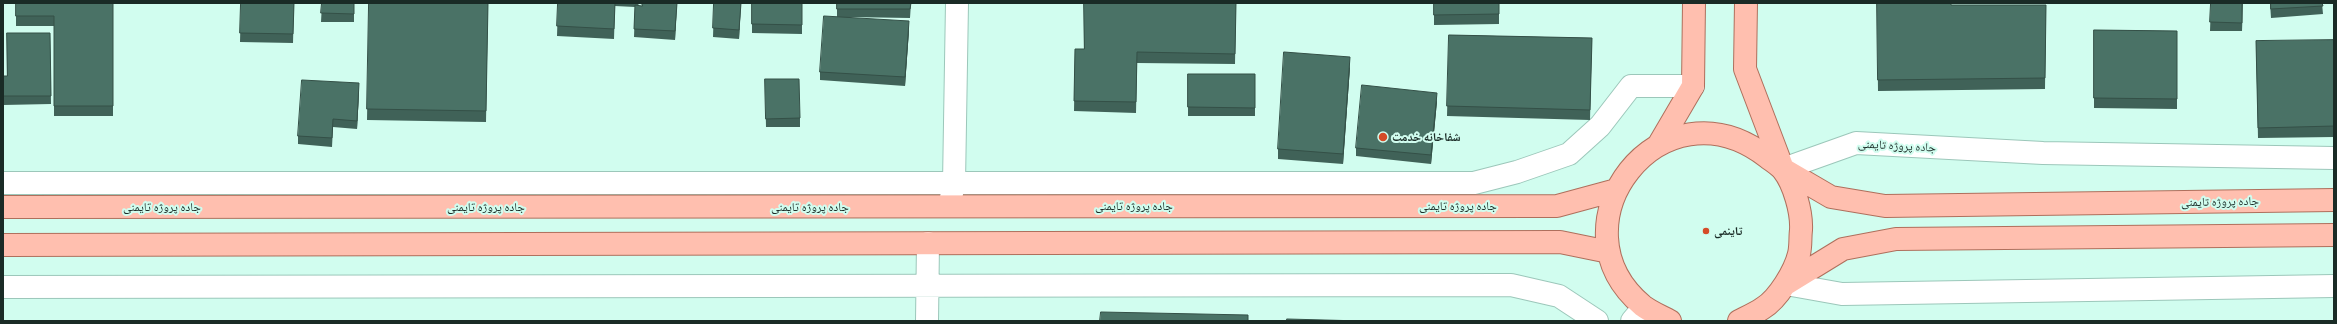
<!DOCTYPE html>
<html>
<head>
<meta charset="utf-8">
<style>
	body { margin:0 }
	#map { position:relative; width:2337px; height:324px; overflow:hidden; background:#d1fdef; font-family:Cabin,sans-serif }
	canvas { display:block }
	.frame { position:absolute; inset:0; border:4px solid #1a2b26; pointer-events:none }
</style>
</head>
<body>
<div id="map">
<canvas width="2337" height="324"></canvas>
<div class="frame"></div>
</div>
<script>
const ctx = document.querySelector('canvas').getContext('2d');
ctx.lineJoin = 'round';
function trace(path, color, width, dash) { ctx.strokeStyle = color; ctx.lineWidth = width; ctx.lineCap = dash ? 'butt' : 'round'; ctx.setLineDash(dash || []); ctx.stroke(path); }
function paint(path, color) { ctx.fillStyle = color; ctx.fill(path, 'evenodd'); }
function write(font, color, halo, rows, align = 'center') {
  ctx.font = font + ' Cabin,"Noto Naskh Arabic",sans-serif'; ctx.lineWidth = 4; ctx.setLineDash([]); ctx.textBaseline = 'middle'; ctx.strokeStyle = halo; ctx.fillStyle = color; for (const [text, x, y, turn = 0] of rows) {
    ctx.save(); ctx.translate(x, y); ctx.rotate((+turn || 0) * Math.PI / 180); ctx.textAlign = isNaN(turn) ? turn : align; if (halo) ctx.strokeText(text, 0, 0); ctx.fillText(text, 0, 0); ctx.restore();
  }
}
const minor = new Path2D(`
	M1783,169L1856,143L2043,153L2334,158
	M3,183H1474L1517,172L1569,154L1600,126L1631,86H1693
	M951,198L954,183L957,3
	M1786,284L1842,294L2334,286
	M3,287L1511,285L1559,296L1597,321
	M927,321L928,243
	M1632,321L1644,307`);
const major = new Path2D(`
	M1746,3L1745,69L1783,169L1831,197L1885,206L2334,200
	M1659,144L1693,86L1694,3
	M3,207L1557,206L1616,190
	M3,245L1560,242L1609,252
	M1786,284L1843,249L1896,239L2334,235
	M1670,321C1661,316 1651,312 1643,306C1547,226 1661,75 1767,157C1772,161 1779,165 1783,170C1794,184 1802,212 1801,230C1800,237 1801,246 1799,254C1795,271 1778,299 1763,308C1756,313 1747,317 1739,321`);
trace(minor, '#9cc7ba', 24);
trace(major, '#af6f5c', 24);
trace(minor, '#fff', 22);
trace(major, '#ffbfaf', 22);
paint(new Path2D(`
	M16,3H113V116H54V26H16Z
	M241,3H294L293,43L240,42Z
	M322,3H354V22H321Z
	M369,3H488L486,122L367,120Z
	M558,3H639L638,6H642L677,3L675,40L634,37L635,7L615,6L614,39L557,36Z
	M714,3H741L739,39L713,37Z
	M752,3H802V34L752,33Z
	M837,3H911L910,18L848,17L909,30L905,86L820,80V72L837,17Z
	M1236,3L1235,64L1137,63L1136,113L1074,111L1075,49H1084Z
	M1434,3H1499V24L1434,25Z
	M1877,3L1951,5H2046L2045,89L1878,91Z
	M2211,3H2243L2242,31H2210Z
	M2270,3H2322L2323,14L2271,18Z
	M2094,30L2177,31V109L2094,108Z
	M50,33L51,104L3,105V76H7Z
	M1449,35L1592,38L1590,120L1447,116Z
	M2334,40V137L2258,138L2256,41Z
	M1350,67L1343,164L1278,159V149Z
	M1188,74H1255V116H1188Z
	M765,79L800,118V127H766Z
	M359,92L357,129L333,127L332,147L298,144V136Z
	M1437,101L1431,164L1356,156V148Z`), '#406258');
paint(new Path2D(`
	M677,3L675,40V31Z
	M741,3L739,39V30Z
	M909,21V30L905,86V77Z
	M1350,57V67L1343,164V154Z
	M359,83V92L357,129V121Z
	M1437,93V101L1431,164V155Z`), '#345047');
const building = new Path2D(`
	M16,3H113V106H54V16H16Z
	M241,3H294L293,34L240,33Z
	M322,3H354V14L321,13Z
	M369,3H488L486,111L367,109Z
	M558,3H615L614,29L557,26Z
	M642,3H677L675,31L634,29L635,5L642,6Z
	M714,3H741L739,30L713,28Z
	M752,3H802V25L752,24Z
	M837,3H911L910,9H837Z
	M1084,3H1236L1235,54L1137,52L1136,102L1074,101L1075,49H1084Z
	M1434,3H1499V14L1434,15Z
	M1877,3H1951V5H2046L2045,78L1878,80Z
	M2211,3H2242V23L2210,22Z
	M2271,3H2322L2323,6L2271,9Z
	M824,16L909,21L905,77L820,72Z
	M2094,30L2177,31V99L2094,98Z
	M7,33H50L51,96H3V76H7Z
	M1449,35L1592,38L1590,110L1447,106Z
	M2334,40V126L2258,128L2256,41Z
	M1284,52L1350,57L1343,154L1278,149Z
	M1188,74H1255V108L1188,107Z
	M765,79H799L800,118L766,119Z
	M302,80L359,83L357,121L333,119L332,138L298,136Z
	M1362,85L1437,93L1431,155L1356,148Z
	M1101,312L1248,315V321H1100Z
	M1287,319L1362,321H1287Z`);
paint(building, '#4a7266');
trace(building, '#345047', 1);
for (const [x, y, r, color] of [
	[1383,137,5,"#d54b28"],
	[1706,231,4,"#d54b28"]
]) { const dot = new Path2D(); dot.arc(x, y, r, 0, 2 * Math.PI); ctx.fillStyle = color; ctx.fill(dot); trace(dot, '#d1fdef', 1.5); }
write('bold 12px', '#1a2b26', '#d1fdef', [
	["شفاخانه خدمت",1392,137],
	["تاینمی",1714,231]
], 'left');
write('12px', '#1a2b26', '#d1fdef', [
	["جاده پروژه تایمنی",1897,146,3],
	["جاده پروژه تایمنی",2220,202,-1],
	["جاده پروژه تایمنی",1134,206],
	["جاده پروژه تایمنی",1458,206],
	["جاده پروژه تایمنی",162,207],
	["جاده پروژه تایمنی",486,207],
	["جاده پروژه تایمنی",810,207]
]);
</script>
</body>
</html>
